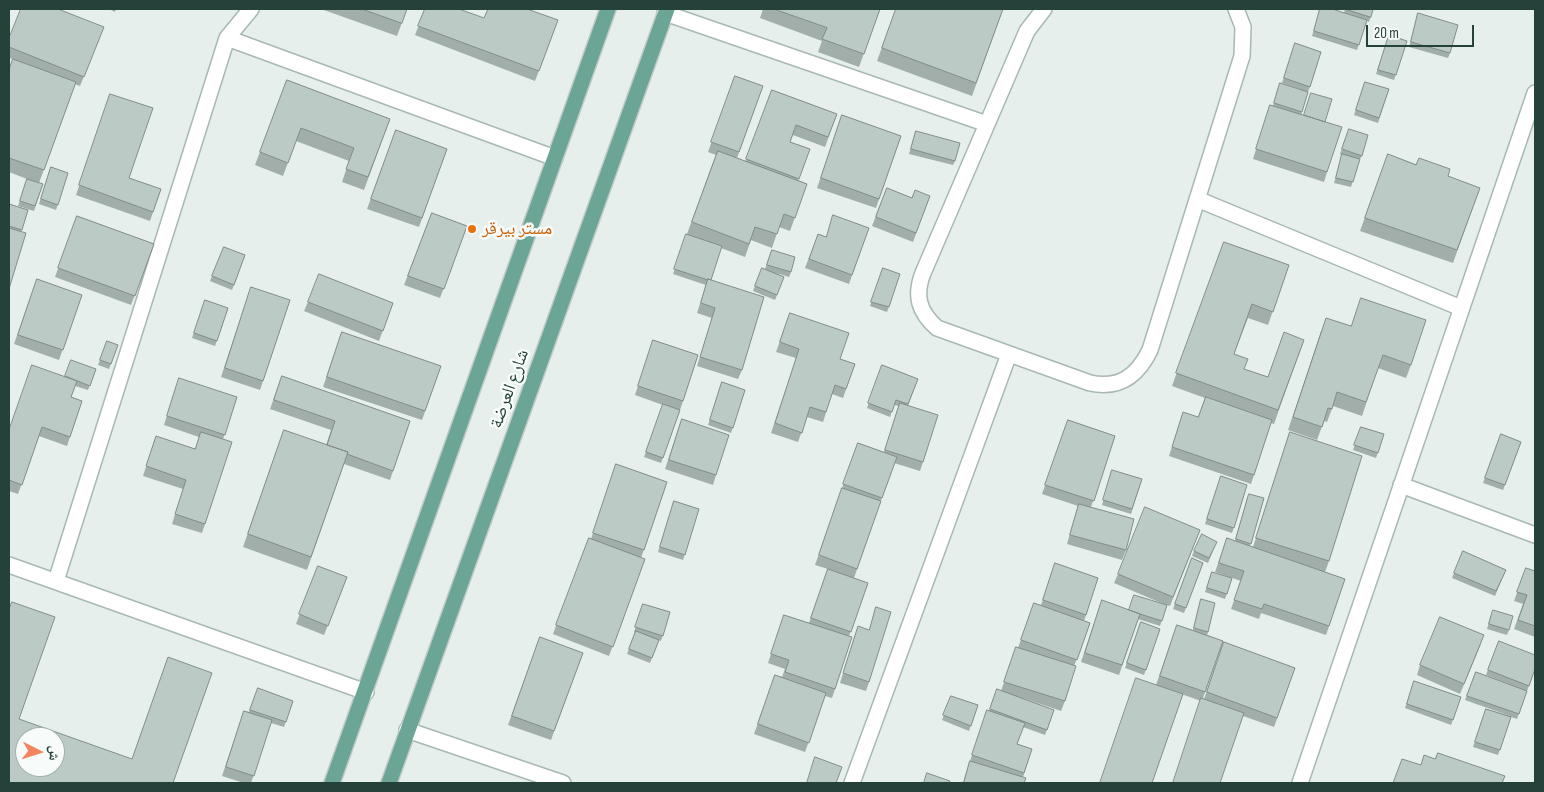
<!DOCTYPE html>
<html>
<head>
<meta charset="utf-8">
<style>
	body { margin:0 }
	#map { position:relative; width:1544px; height:792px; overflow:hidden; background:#e6efeb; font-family:"Sofia Sans Condensed","Noto Naskh Arabic",sans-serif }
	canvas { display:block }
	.frame { position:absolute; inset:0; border:10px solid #24423a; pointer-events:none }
	.north { position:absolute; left:15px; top:727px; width:50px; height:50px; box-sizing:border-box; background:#f7fbf9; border:1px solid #a3b1ad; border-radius:50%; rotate:95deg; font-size:14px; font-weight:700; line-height:20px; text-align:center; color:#24423a }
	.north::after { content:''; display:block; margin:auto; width:18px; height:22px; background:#f4845f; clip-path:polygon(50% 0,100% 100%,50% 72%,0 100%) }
	.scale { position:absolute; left:1366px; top:25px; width:108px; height:22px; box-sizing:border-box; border:2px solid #24423a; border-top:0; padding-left:6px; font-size:15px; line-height:18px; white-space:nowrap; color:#24423a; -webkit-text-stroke:4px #f7fbf9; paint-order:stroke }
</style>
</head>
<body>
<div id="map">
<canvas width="1544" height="792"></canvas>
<div class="frame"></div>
<div class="north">ش</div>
<div class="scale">20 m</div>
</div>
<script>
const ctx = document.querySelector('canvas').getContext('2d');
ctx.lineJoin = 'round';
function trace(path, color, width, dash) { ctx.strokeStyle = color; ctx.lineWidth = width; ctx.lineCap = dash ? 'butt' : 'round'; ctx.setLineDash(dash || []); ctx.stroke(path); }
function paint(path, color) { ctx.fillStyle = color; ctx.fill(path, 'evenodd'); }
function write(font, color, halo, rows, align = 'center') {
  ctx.font = font + ' "Sofia Sans Condensed","Noto Naskh Arabic",sans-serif'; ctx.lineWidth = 5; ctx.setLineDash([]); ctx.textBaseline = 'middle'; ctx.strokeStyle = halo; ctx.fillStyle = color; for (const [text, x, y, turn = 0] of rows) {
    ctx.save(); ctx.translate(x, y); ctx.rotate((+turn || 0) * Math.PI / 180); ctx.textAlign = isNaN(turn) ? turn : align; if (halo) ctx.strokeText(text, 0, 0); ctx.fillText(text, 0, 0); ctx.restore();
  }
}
const minor = new Path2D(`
	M1044,9L1027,31L923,273C914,296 919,312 937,328L1090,383C1119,389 1137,377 1150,350L1242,56L1243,27L1236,9
	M665,13L987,124
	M227,38L555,158
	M1197,199L1461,308
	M1401,485L1535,535
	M9,565L366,692
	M56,581L227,38L251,9
	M407,730L563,783
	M852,783L1009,354
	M1300,783L1535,93`);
const primary = new Path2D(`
	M332,783L608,9
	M389,783L667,9`);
trace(minor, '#a8b8b2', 18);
trace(primary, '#c2cac8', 18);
trace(minor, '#fff', 15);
trace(primary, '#6aa596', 15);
paint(new Path2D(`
	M109,9H116L115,12Z
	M321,9H407L397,36Z
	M425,9L484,18L558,20L535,81L415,35Z
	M763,9H880L859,67L818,52L822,41L760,18Z
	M896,9H1003L972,96L877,61Z
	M1320,9L1344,13L1345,9H1373L1369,22L1367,21L1357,50L1312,36Z
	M1418,13L1450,53L1448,58L1409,47Z
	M1389,35L1407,41L1394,80L1376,74Z
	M100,36L80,86L75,84L39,183L43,184L34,211L18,206L27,179L9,172V70L13,59L9,58V38Z
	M1295,43L1321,52L1308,92L1282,83Z
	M735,76L763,86L737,158L746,161L772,90L837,114L825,147L793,135L790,142L810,149L798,180L807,184L790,231L779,227L772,248L751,240L745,257L721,248L711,280L742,370L738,379L697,366L712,318L697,313L706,285L673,274L685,239L687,234L716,155L708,152Z
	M287,80L390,119L364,190L342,182L349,161L296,141L283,176L255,165Z
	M1365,82L1389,89L1378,123L1354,115Z
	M1278,88L1308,92L1301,115L1325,122L1327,172L1324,182L1253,159L1267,114L1270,105L1273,106Z
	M110,94L129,178L161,189L150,221L76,195Z
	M842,115L901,136L876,208L817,188Z
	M1349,129L1362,156L1359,160L1351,187L1334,183L1342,155L1340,154Z
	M396,130L447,149L419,227L367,209Z
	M916,131L955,161L953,165L909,154Z
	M1388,154L1480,188L1453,263L1360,231Z
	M51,167L68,173L56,210L39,204Z
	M887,188L912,198L930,196L913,242L872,226Z
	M9,204L28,210L21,232L9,289Z
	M432,213L467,226L440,298L404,285Z
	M77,216L154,244L131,305L55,277Z
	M869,228L849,284L805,268L818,234L826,237Z
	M1224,242L1289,265L1268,325L1248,318L1234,354L1244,369L1268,377L1304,340L1274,424L1271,423L1251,484L1169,456L1183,412L1198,417L1205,398L1172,386Z
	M224,247L245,255L232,290L210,281Z
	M772,250L791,272L789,277L776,273L784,277L775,300L753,291L762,268L765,269Z
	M883,268L900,274L887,312L870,306Z
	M37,279L82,295L59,360L14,344Z
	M248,296L263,381L260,390L221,377Z
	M205,300L228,308L215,346L192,338Z
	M308,302L393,303L379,341L304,311Z
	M790,313L840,359L855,364L843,398L832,394L823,422L807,417L798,442L771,433L796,358L776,352Z
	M1321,331L1411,365L1406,378L1378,368L1362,416L1333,406L1327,422L1324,421L1317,440L1288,430Z
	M342,332L441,366L422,420L323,387Z
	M653,340L698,355L680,410L661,463L644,457L663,405L635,395Z
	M107,341L118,345L109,369L98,365Z
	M882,365L918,379L908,406L923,462L920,471L894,463L854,578L868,583L849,636L835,689L832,698L825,696L805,752L754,734L775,675L782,677L785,669L768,663L784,615L809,623L828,569L815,565L858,443L884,452L899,406L894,405L890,417L867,408Z
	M96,369L88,390L75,386L71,397L82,401L67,446L39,436L18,494L9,491V430L65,377Z
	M282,376L410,421L390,480L344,464L307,570L243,547L284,430L326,445L331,430L270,409Z
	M722,382L745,390L731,433L708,425Z
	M176,387L237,397L223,439L205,524L202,533L172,524L183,489L143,476L156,436L195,449L199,437L164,425Z
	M682,419L716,475L713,485L665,469Z
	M1068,420L1115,436L1091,507L1126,550L1122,560L1067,544L1078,506L1042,494Z
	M1361,427L1384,434L1376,458L1353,450Z
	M1290,432L1329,561L1325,572L1345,579L1326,635L1261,613L1259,619L1231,609L1241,581L1215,572L1227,538L1235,541L1247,499L1264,498L1250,546L1253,547Z
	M1501,434L1521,442L1503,490L1483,483Z
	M616,464L667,482L641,558L645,559L609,656L553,634L589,538L591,539Z
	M1112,470L1142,479L1131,514L1102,505Z
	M1221,476L1247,485L1232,533L1205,524Z
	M674,501L699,509L683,560L658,552Z
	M1200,530L1170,606L1167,605L1160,626L1138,619L1119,675L1081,662L1102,600L1129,610L1166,605L1114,583L1118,574Z
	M1215,546L1208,563L1192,556L1194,551Z
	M1463,551L1506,570L1495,596L1452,578Z
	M1192,558L1203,563L1184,613L1173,609Z
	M1055,563L1098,578L1084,621L1090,623L1074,666L1065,701L1061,711L1017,696L1054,710L1045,735L1023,727L1017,744L1032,749L1023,777L1024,783H963L969,764L987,710L989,711L997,689L1001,691L1016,647L1018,648L1034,603L1041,605Z
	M318,566L347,577L324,635L296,624Z
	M1526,568L1535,571V637L1514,629L1523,604L1514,601Z
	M1212,572L1232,578L1225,599L1205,592Z
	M1201,599L1208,632L1207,635L1223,641L1203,698L1204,699L1224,642L1295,668L1274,727L1156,685L1177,625L1193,630Z
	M643,604L670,612L661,641L659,640L650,663L627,654L635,633L634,632Z
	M876,607L869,682L866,691L840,683L855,635L869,630Z
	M1491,615L1509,630L1507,635L1487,629Z
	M1141,622L1160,629L1144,675L1125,668Z
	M540,637L583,653L551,740L508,725Z
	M1499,641L1535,669L1527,691L1486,675Z
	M1481,644L1460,694L1417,675L1420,665Z
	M1476,672L1527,691L1517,719L1511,717L1498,755L1473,747L1486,709L1510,716L1465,700Z
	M1414,681L1461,697L1451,725L1405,708Z
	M258,688L293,701L284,727L271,723L251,783H244L222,776L244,711L249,712Z
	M951,696L978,705L969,731L942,720Z`), '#a1aea9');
const building = new Path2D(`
	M21,9H58L104,27L84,77L9,47V38Z
	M362,9H407L402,23Z
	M425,9H459L484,18L488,9H527L558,20L539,71L418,26Z
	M774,9H880L864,54L822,39L827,28Z
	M896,9H1003L976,83L882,48Z
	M1320,9H1332L1367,20L1359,45L1314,31Z
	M1345,9H1373L1371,17Z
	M1418,13L1458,25L1450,53L1411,42Z
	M1389,35L1407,41L1396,75L1378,70Z
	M1295,43L1321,52L1310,87L1284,78Z
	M13,59L76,82L44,170L9,158V70Z
	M735,76L763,86L739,152L711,142Z
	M287,80L390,119L368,177L346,169L354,148L301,128L288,163L260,152Z
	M1365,82L1389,89L1379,118L1356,110Z
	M1280,83L1308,92L1302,112L1274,103Z
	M772,90L837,114L828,137L796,125L790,142L810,149L799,179L746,159Z
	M1311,93L1332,99L1325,122L1304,115Z
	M110,94L153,108L129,178L161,189L153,212L79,185Z
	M1270,105L1342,127L1327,172L1256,149Z
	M842,115L901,136L879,199L821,178Z
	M1349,129L1368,135L1362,156L1342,149Z
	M396,130L447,149L422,218L371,199Z
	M916,131L960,143L955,161L911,149Z
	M718,151L807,184L795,218L784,214L777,234L755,227L749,244L692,222Z
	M1342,154L1360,159L1353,182L1336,178Z
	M1388,154L1416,165L1419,158L1450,169L1448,176L1480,188L1457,250L1365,218Z
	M51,167L68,173L58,205L41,199Z
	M27,179L43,184L35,206L20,201Z
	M887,188L912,198L915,190L930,196L916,233L876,217Z
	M9,204L28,210L22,230L9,226Z
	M432,213L467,226L444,289L408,276Z
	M833,215L869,228L852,275L809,259L818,234L826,237Z
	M77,216L154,244L135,296L58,268Z
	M9,228L26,233L9,289Z
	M686,234L722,246L711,280L708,279V280L674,269Z
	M1224,242L1289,265L1273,312L1252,304L1234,354L1248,359L1244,369L1268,377L1284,332L1304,340L1278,410L1176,373Z
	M224,247L245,255L234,285L212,276Z
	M772,250L795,257L791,272L767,265Z
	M762,268L784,277L777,295L755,286Z
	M883,268L900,274L889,307L871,302Z
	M319,274L393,303L383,331L308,302Z
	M37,279L82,295L63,350L18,335Z
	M708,279L764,297L742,370L700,357L715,308L701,303Z
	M251,287L290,300L263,381L225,368Z
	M1361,298L1426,320L1411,365L1383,355L1366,402L1337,392L1332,409L1328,408L1322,427L1293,417L1326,318L1351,326Z
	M205,300L228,308L217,341L194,333Z
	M790,313L849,333L840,359L855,364L846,389L835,385L826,412L810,407L802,433L775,423L799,349L780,342Z
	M342,332L441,366L425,411L327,377Z
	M653,340L698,355L683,401L638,386Z
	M107,341L118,345L111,364L100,360Z
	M71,360L96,369L90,386L65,376Z
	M32,365L77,381L71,397L82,401L70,437L42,427L22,485L9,480V430Z
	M882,365L918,379L908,404L896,400L892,412L868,403Z
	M282,376L410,421L393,471L347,454L348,452L327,445L335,421L274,400Z
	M179,378L237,397L225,435L167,416Z
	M722,382L745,390L733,428L710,420Z
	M1206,397L1272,420L1254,475L1172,447L1183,412L1198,417Z
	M900,403L938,415L923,462L885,450Z
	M663,404L680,410L663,458L646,452Z
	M682,419L729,435L716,475L669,460Z
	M1068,420L1115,436L1094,501L1045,485Z
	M1361,427L1384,434L1378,453L1354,445Z
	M284,430L348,452L311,557L248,534Z
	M201,432L232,442L205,524L175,514L186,480L146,466L156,436L195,449Z
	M1290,432L1362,456L1329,561L1256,538Z
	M1501,434L1521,442L1505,485L1485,478Z
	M858,443L897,457L882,498L843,484Z
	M616,464L667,482L644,550L593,533Z
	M1112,470L1142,479L1132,509L1103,500Z
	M1221,476L1247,485L1234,528L1207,519Z
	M842,488L881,501L857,569L819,555Z
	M1249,494L1264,498L1251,544L1236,539Z
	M674,501L699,509L685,555L660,547Z
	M1079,504L1134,519L1126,550L1070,535Z
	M1145,507L1200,530L1173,597L1118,574Z
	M1202,534L1217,542L1209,558L1194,551Z
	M589,538L645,559L613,647L556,625Z
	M1227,538L1345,579L1329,626L1264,604L1262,609L1234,600L1244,571L1219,563Z
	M1463,551L1506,570L1496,591L1454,573Z
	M1192,558L1203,563L1186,608L1175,604Z
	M1055,563L1098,578L1086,615L1043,600Z
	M318,566L347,577L328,626L299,614Z
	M1526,568L1535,571V626L1518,620L1527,595L1517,592Z
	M828,569L868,583L851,632L811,618Z
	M1212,572L1232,578L1227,594L1207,588Z
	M1134,595L1167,605L1162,621L1140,614L1129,610Z
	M1201,599L1215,603L1208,632L1194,628Z
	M1102,600L1140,614L1122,665L1085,653Z
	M12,602L55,617L19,719L132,759L168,657L212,673L173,783H9V610ZM25,737H55V767H25Z
	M1034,603L1090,623L1077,660L1021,640Z
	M643,604L670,612L663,636L635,627Z
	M876,607L891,612L869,682L843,673L858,626L869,630Z
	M1493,610L1513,616L1509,630L1489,624Z
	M784,615L852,637L835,689L785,672L789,660L771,654Z
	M1440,617L1484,635L1464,684L1420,665Z
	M1141,622L1160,629L1146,670L1127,663Z
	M1177,625L1223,641L1205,692L1160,676Z
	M636,631L659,640L652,658L629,649Z
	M540,637L583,653L554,731L512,716Z
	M1499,641L1535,655V669L1529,686L1488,670Z
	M1224,642L1295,668L1277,718L1207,692Z
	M1016,647L1076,666L1065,701L1004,682Z
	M1476,672L1527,691L1519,714L1467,696Z
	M775,675L826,693L809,743L758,724Z
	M1136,678L1183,694L1152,783H1100Z
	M1414,681L1461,697L1453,720L1407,704Z
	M258,688L293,701L286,722L250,710Z
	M997,689L1054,710L1047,730L990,709Z
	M951,696L978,705L971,726L943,715Z
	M1201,698L1244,713L1220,783H1173Z
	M1486,709L1511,717L1500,750L1475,742Z
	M987,710L1025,723L1017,744L1032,749L1024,773L972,755Z
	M244,711L272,720L254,776L226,767Z
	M1438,753L1505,776L1502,783H1393L1402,759L1421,765L1424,755L1435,759Z
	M815,757L842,767L836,783H807Z
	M970,761L1026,778L1024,783H964Z
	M927,773L950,781L949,783H924Z`);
paint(building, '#bbcac4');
trace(building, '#838d89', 1);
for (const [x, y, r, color] of [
	[472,229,5,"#e8710a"]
]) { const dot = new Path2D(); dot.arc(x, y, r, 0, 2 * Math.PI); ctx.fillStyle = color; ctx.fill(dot); trace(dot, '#f7fbf9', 2); }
write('18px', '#c56008', '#f7fbf9', [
	["مستر بيرقر",482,229]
], 'left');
write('18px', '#24423a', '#f7fbf9', [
	["شارع العرضة",510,389,-70]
]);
</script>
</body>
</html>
